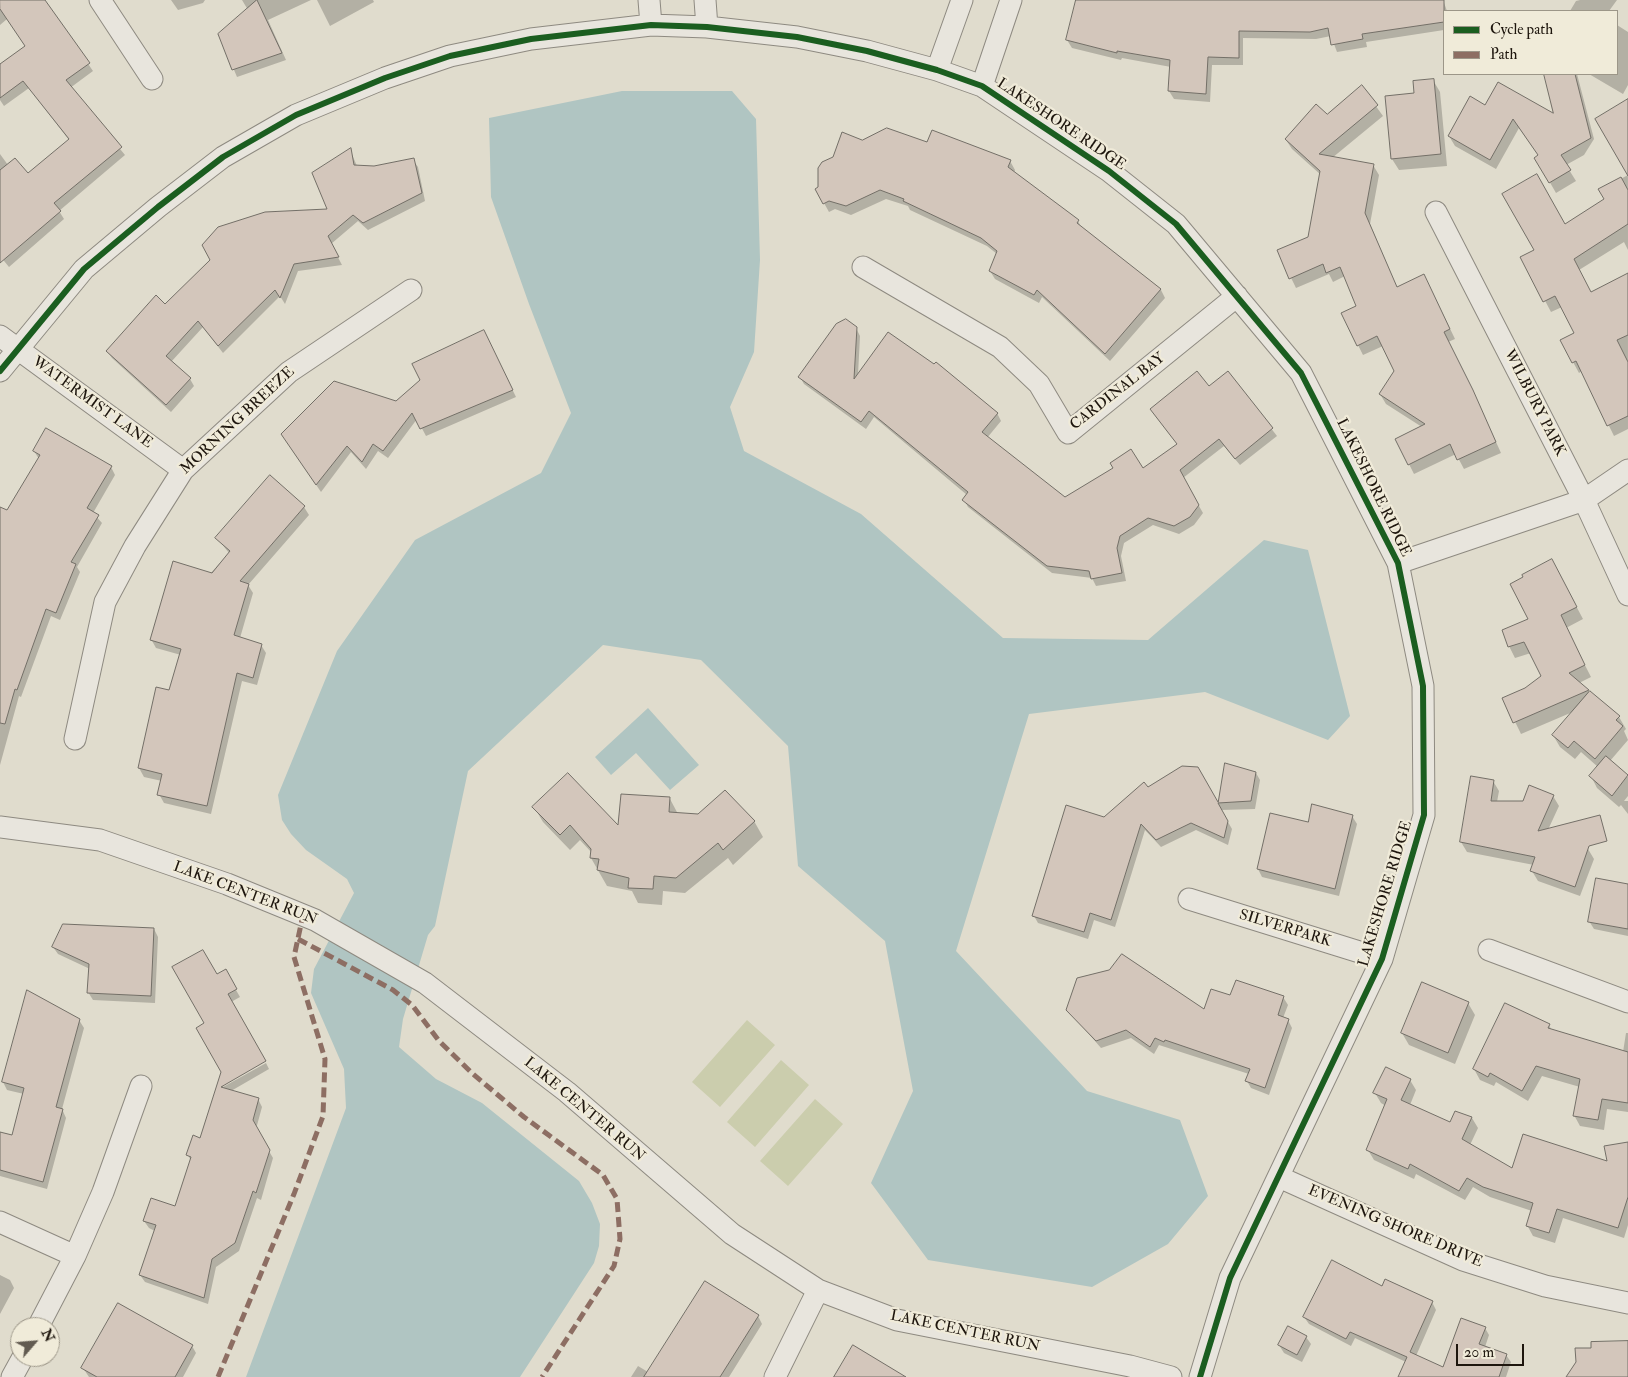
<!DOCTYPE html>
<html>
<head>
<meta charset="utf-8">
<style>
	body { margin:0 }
	#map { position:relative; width:1628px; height:1377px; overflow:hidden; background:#e0dccd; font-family:"IM FELL Double Pica",serif }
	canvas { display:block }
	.legend { position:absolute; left:1443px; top:10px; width:175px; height:65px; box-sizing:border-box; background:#f0ebd9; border:1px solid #9c9688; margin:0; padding:6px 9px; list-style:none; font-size:15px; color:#1e160e }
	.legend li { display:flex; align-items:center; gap:10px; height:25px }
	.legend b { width:25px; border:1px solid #9c9688 }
	.north { position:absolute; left:10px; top:1317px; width:50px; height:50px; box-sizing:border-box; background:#f0ebd9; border:1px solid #9c9688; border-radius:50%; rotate:63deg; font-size:14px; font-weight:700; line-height:20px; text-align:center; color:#1e160e }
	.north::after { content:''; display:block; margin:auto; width:18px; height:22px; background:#625b51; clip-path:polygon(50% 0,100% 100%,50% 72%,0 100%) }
	.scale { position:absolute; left:1456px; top:1344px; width:68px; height:22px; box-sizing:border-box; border:2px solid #1e160e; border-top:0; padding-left:6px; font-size:15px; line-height:18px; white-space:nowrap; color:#1e160e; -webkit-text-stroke:4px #f0ebd9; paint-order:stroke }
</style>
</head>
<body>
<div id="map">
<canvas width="1628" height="1377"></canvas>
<ul class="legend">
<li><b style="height:6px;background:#1b5e20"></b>Cycle path</li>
<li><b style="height:6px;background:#8d6e63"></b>Path</li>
</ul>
<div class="north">N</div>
<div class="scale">20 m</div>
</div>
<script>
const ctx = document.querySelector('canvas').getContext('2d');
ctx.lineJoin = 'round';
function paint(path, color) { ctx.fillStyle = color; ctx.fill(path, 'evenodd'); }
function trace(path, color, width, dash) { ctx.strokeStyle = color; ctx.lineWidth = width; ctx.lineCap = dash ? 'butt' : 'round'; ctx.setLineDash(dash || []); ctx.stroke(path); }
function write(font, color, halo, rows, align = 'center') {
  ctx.font = font + ' "IM FELL Double Pica",serif'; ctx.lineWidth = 4.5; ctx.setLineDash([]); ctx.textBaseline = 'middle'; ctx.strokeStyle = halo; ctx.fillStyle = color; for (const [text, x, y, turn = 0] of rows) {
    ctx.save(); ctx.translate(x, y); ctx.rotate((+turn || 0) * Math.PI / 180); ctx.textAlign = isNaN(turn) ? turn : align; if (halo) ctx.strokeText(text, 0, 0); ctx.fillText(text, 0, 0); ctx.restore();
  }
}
paint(new Path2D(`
	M747,1020L775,1045L720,1107L692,1082Z
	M781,1060L809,1085L755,1147L727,1122Z
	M815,1099L843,1124L788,1186L760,1161Z`), '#cbcdad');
paint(new Path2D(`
	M622,91H732L756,119L760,260L754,352L730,407L744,451L861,514L1003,638L1148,640L1264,540L1308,550L1350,716L1328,740L1205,692L1029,714L956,951L1087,1091L1180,1120L1208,1196L1168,1244L1092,1287L928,1260L871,1183L913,1091L885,941L798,866L788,746L701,660L603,645L468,771L435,926L428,935L403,1019L399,1047L436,1079L482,1103L579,1181L592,1203L600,1224L599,1246L594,1263L520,1377H246L346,1108L344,1069L311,993L314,969L354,893L347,879L306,850L291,834L282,820L278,795L337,651L415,540L541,473L571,413L529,304L491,197L489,118Z
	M648,708L699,765L670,790L636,753L611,775L595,757Z`), '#b0c5c2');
paint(new Path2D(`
	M0,0H44L93,71L70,88L125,155L59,211L64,219L9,267L0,256V154L8,165L28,175L69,140L29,88L4,106L0,100V65L26,47L7,19L0,25Z
	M171,0H205L203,3L178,10Z
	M242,0H311L268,20L286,60L237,77L219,34L248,10Z
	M317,0H373L374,2L330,26Z
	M1077,0H1443L1447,11H1444V30L1366,42L1367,47L1337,52L1331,36L1316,39L1243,38V65H1212L1210,102L1174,99L1169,91L1171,67L1122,58L1121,60L1072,48L1067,40Z
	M1580,0H1617L1609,11H1570L1576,1Z
	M1617,25L1628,32V85L1623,94L1589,74H1617Z
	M1545,74H1577L1594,139L1584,155L1566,165L1576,181L1556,193L1536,158L1539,156L1519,128L1496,169L1455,146L1449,136L1485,107L1555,115Z
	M1433,80L1440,92L1447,166L1399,170L1392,159L1416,94Z
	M1362,87L1383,116L1332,158L1373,165L1379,175L1370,224L1397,288L1429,285L1455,339L1448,342L1478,402L1501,453L1464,469L1456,454L1414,474L1409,464L1422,427L1386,404L1380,394L1395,371L1383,346L1363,355L1358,345V307L1345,276L1333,282L1329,274L1296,288L1278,251L1309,238L1321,175L1292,149L1286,140L1327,116Z
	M862,141L928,144L1010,161L1015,170L1014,173L1078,221L1082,229L1161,290L1165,298L1110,361L1042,297L1039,303L995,279L990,271L997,254L987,246L910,210L908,206L886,199L851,215L835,209L829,212L824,203Z
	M350,150L357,166L374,168L413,160L418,167L425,201L368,230L358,221L331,244L342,265L298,271L285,304L280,296L223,353L203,327L171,362L190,379L194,386L171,412L112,358L107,351L165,306L329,210Z
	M1628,175V250L1624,242L1579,270L1591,293L1628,312V429L1614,436L1582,371L1579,373L1573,362L1576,334L1562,307L1551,312L1522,257L1536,250L1565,226L1605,200L1600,190Z
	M856,328L860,336L858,375L997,413L1001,421L987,438L1065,498L1142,469L1178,445L1151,410L1209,388L1228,373L1277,436L1240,465L1224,446L1183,478L1203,513L1194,525L1179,534L1153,525L1124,543L1121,556L1126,581L1096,586L1092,578L1052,573L968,507L964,500L967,495L874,417L866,429L804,384L800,377Z
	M488,340L516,397L426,436L417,419L388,458L378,451L366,469L351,452L321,492L287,442L397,403Z
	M34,451L111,467L115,475L93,513L102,523L77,567L80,572L60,620L51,616L21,697L19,696L0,765V508L8,511L39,459Z
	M304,507L309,515L248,585L253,593L240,638L261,645L266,653L257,685L242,681L211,814L164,803L159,794L162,781L144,777L139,768L170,691L181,655L156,648L151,639L229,553L217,538Z
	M1558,572L1583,619L1566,628L1591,677L1579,683L1619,717L1626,729L1624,731L1628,740L1610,761L1628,777V796L1624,801H1628V814L1621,805L1619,807L1597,788L1591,776L1598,767L1581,752L1575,759L1560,747L1553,735L1575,711L1521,734L1504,699L1526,689L1542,677L1531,653L1515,658L1509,646L1530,620Z
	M1226,765L1256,773L1260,780L1255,809L1221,810L1232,829L1228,845L1196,830L1161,847L1145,830L1115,927L1094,920L1088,939L1038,923L1034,916L1105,818L1148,789L1218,805Z
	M1493,781L1499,791L1497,802H1523L1553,796L1559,806L1547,832L1588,849L1594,859L1580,896L1538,881L1532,871L1534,865L1467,852L1461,842Z
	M670,799L678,814L754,821L763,837L733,865L728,858L685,893L663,891L662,905L638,903L632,891L607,886L591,858L592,853L580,840L570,850L543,822L534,807L619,828Z
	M1352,816L1357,824L1339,896L1262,877L1258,869L1308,823Z
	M1628,914V936L1594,929L1589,921Z
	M154,929L158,937L155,1003L93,1000L88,992L90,969L58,954L53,947Z
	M225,971L240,997L231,1002L223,1087L266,1063L269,1069L231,1091L258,1099L262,1107L256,1129L273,1158L261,1200L257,1198L239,1251L216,1267L208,1304L145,1282L140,1275L155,1231L149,1228L144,1221L175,1208L191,1161L188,1155L201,1139L222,1071L206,1024L217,976Z
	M1283,997L1288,1005L1283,1018L1288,1020L1292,1028L1269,1095L1251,1088L1247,1081L1249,1074L1159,1045L1154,1054L1131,1038L1101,1048L1068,1010L1204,1011Z
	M1468,1003L1475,1015L1455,1064L1409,1045L1402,1033Z
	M79,1020L84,1028L62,1109L66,1118L47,1189L0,1176V1133L13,1137L24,1094L7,1090L3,1082Z
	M1549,1025L1552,1031L1623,1052L1626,1033H1628V1112L1607,1109L1604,1130L1580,1126L1574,1115L1580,1087L1542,1076L1528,1101L1496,1082L1494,1086L1480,1080L1474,1069Z
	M1410,1080L1416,1090L1410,1105L1451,1124L1472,1118L1478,1128L1470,1145L1513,1170L1608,1163L1628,1143V1225L1624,1238L1563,1218L1555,1243L1533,1236L1527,1225L1532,1211L1490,1197L1473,1187L1465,1200L1416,1174L1414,1179L1374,1160L1368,1150L1386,1106L1381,1103L1375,1093Z
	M0,1275L10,1280L14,1288L0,1314Z
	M1383,1287L1432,1302L1436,1310L1416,1356L1444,1369L1485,1328L1489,1335L1485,1347L1506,1355L1511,1362L1506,1377H1399L1406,1362L1355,1338L1351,1346L1309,1324L1304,1317Z
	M758,1316L762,1324L729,1377H631L638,1366L648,1372Z
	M1306,1337L1311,1344L1302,1362L1284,1353L1279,1345Z
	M192,1346L196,1353L183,1377H89L83,1368Z`), '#0003');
const building = new Path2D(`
	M0,0H45L90,63L66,80L122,147L54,203L61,211L0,263V170L15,158L28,173L69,139L23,81L0,98V64L25,46L0,9Z
	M257,0L282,53L232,70L218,34Z
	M1076,0H1444V22L1362,34L1363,39L1331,45L1328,28L1310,32L1239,31V58L1208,57L1206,94L1168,91L1170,60L1117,51V53L1066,40Z
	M1544,74H1575L1591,138L1561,155L1571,170L1549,183L1534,158L1538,155L1513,119L1490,160L1448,136L1470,96L1485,105L1498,82L1553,113Z
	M1434,79L1441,154L1391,159L1385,96L1414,93L1413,81Z
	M1362,85L1378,105L1319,154L1374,164L1365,213L1397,287L1424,274L1450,329L1444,332L1473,390L1496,442L1457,460L1450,444L1408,465L1395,439L1425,424L1379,394L1394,371L1377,336L1357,346L1341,313L1356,306L1340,267L1326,273L1323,264L1289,279L1277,250L1308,237L1320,171L1285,139L1316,104L1327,114Z
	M1628,99V176L1595,119Z
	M887,128L927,142L932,130L1011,160L1008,167L1079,220L1077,223L1161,289L1105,354L1037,290L1034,295L989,271L997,251L981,238L903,201L904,199L880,190L846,206L829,201L823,204L815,189L818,187V168L822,162L833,157L842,132L862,140Z
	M351,148L354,165L374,166L414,158L422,193L363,223L353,215L328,236L339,257L294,264L280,298L275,290L218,346L198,321L166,356L191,378L166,405L106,351L156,295L165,304L210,260L202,245L218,227L265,212L327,209L312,173Z
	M1537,174L1565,224L1604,199L1598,189L1621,177L1628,190V224L1574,259L1591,292L1628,273V335L1617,340L1628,362V416L1607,426L1576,361L1572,363L1560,340L1574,333L1555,296L1543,302L1520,257L1534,250L1502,194Z
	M846,319L857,327L854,379L888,332L934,364L936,362L998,413L982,432L1065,497L1113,468L1110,463L1131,449L1143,468L1177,444L1150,409L1197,371L1209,386L1228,371L1273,428L1235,459L1219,439L1180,470L1199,505L1190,517L1174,526L1148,518L1120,536L1117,548L1122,573L1091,579L1089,571L1047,566L962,500L968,492L869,411L861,422L798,377L836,324Z
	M484,330L513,390L420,429L412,413L383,451L373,444L362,462L347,446L316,485L281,434L334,381L396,401L420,380L412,364Z
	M46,428L112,466L87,508L99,515L71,562L76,564L56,613L46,609L17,690L15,689L5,724L0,723V507L7,510L40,455L33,451Z
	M270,475L305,506L240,581L249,584L234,635L262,644L253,678L237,673L207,806L157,795L162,774L138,768L156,687L169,690L181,649L150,640L173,561L212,573L230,551L215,538Z
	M1552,559L1577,607L1561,615L1585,665L1569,673L1589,690L1513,723L1502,698L1525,688L1541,676L1524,642L1508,647L1502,630L1528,619L1510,584L1523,577L1522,575Z
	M1590,691L1620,716L1616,720L1623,726L1595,759L1574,741L1568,748L1552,735Z
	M1606,756L1628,775L1612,796L1589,776Z
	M1225,763L1256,772L1251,801L1218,803L1228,821L1224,838L1191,823L1156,840L1141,824L1111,920L1090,913L1084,932L1032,916L1066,805L1104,817L1144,782L1148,787L1182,766L1198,767L1218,802Z
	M568,773L618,825L621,794L670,797L669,812L698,814L725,790L755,821L723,850L718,843L676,878L654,876L653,889L628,888L629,878L597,870L599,859L590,858L591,849L570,825L560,835L532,807Z
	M1471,776L1494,780L1491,801H1523L1529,785L1554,795L1538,831L1600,815L1607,841L1589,846L1575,887L1530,871L1535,857L1460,842Z
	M1312,804L1353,815L1335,889L1257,869L1270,813L1308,822Z
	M1596,878L1628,884V929L1588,922Z
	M63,924L154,928L151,996L87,993L89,964L52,947Z
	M203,950L217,974L226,969L237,989L228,994L266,1061L221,1087L259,1098L253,1120L270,1150L256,1193L253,1191L235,1243L212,1259L204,1298L139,1275L156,1225L143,1221L151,1198L175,1206L191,1157L186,1155L193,1135L200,1138L221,1072L196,1028L204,1023L172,967Z
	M1122,954L1204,1009L1211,989L1230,995L1236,980L1284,996L1278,1015L1289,1019L1265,1088L1245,1081L1250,1069L1165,1040L1164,1042L1155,1038L1150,1047L1126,1030L1096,1041L1066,1010L1077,978L1109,970Z
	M1422,982L1469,1002L1448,1053L1401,1033Z
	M27,990L80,1019L56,1107L63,1109L43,1182L0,1170V1132L12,1135L24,1088L2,1082Z
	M1505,1003L1550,1024L1548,1028L1628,1052V1103L1602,1099L1598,1120L1573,1116L1580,1079L1536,1066L1522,1091L1490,1073L1488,1077L1473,1069Z
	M1386,1067L1411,1079L1401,1100L1450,1122L1455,1111L1472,1117L1462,1139L1512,1168L1523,1134L1607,1161L1604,1146L1628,1142V1197L1618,1228L1557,1209L1549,1233L1526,1226L1533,1203L1483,1187L1467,1178L1459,1191L1410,1164L1408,1169L1366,1150L1387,1099L1373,1093Z
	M1332,1260L1382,1286L1385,1279L1433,1301L1410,1352L1443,1367L1461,1318L1486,1327L1479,1344L1507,1354L1499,1377H1398L1407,1357L1350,1332L1346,1339L1303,1317Z
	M705,1281L759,1315L720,1377H644Z
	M118,1303L193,1345L175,1377H97L81,1368Z
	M1288,1326L1307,1336L1297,1355L1278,1345Z
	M1628,1341V1377H1566L1576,1362L1575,1348H1591V1342Z
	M853,1345L906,1377H834Z`);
paint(building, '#d3c6bb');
trace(building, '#736f67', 1);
const street = new Path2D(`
	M100,0L152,79
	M649,0L651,25
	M705,0L707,27
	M937,70L962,0
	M982,86L1011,0
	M1436,212L1584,500L1628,595
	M863,267L1000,347L1039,384L1068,433L1237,296
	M0,336L183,470
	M0,371L84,269L158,207L223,157L296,115L385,78L450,56L531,39L651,25L707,27L797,37L867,51L937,70L982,86L1109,171L1176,224L1301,373L1398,563L1423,686L1424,815L1382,959L1230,1278L1200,1377
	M1398,563L1584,500L1628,470
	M75,739L105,602L135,546L183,470L289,372L411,290
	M0,827L100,840L227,884L315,920L425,983L567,1092L732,1234L818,1290L897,1320L1130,1366L1171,1377
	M1189,899L1382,959
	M1489,950L1628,1002
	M1279,1177L1463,1260L1545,1286L1628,1303
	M0,1222L75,1256
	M38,1327L75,1256L103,1192L141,1086
	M12,1377L23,1357
	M775,1377L818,1290`);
trace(street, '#8e8a81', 23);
trace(street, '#e8e5dd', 21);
trace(new Path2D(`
	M298,939L393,990L412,1005L439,1041L473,1074L524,1117L603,1175L617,1199L620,1239L614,1266L542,1377
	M218,1377L294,1194L323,1116L325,1059L294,957L303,915`), '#8d6e63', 5, [10, 5]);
trace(new Path2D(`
	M0,371L84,269L158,207L223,157L296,115L385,78L450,56L531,39L651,25L707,27L797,37L867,51L937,70L982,86L1109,171L1176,224L1301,373L1398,563L1423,686L1424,815L1382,959L1230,1278L1200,1377`), '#1b5e20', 6);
write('15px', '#1e160e', '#f0ebd9', [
	["LAKESHORE RIDGE",1061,125,34],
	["CARDINAL BAY",1118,392,-38],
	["WATERMIST LANE",92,403,36],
	["WILBURY PARK",1534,403,63],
	["MORNING BREEZE",238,421,-43],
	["LAKESHORE RIDGE",1373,488,64],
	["LAKE CENTER RUN",245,894,21],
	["LAKESHORE RIDGE",1386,894,-73],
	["SILVERPARK",1285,929,17],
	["LAKE CENTER RUN",584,1110,40],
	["EVENING SHORE DRIVE",1395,1227,23],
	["LAKE CENTER RUN",965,1332,12]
]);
</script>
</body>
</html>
